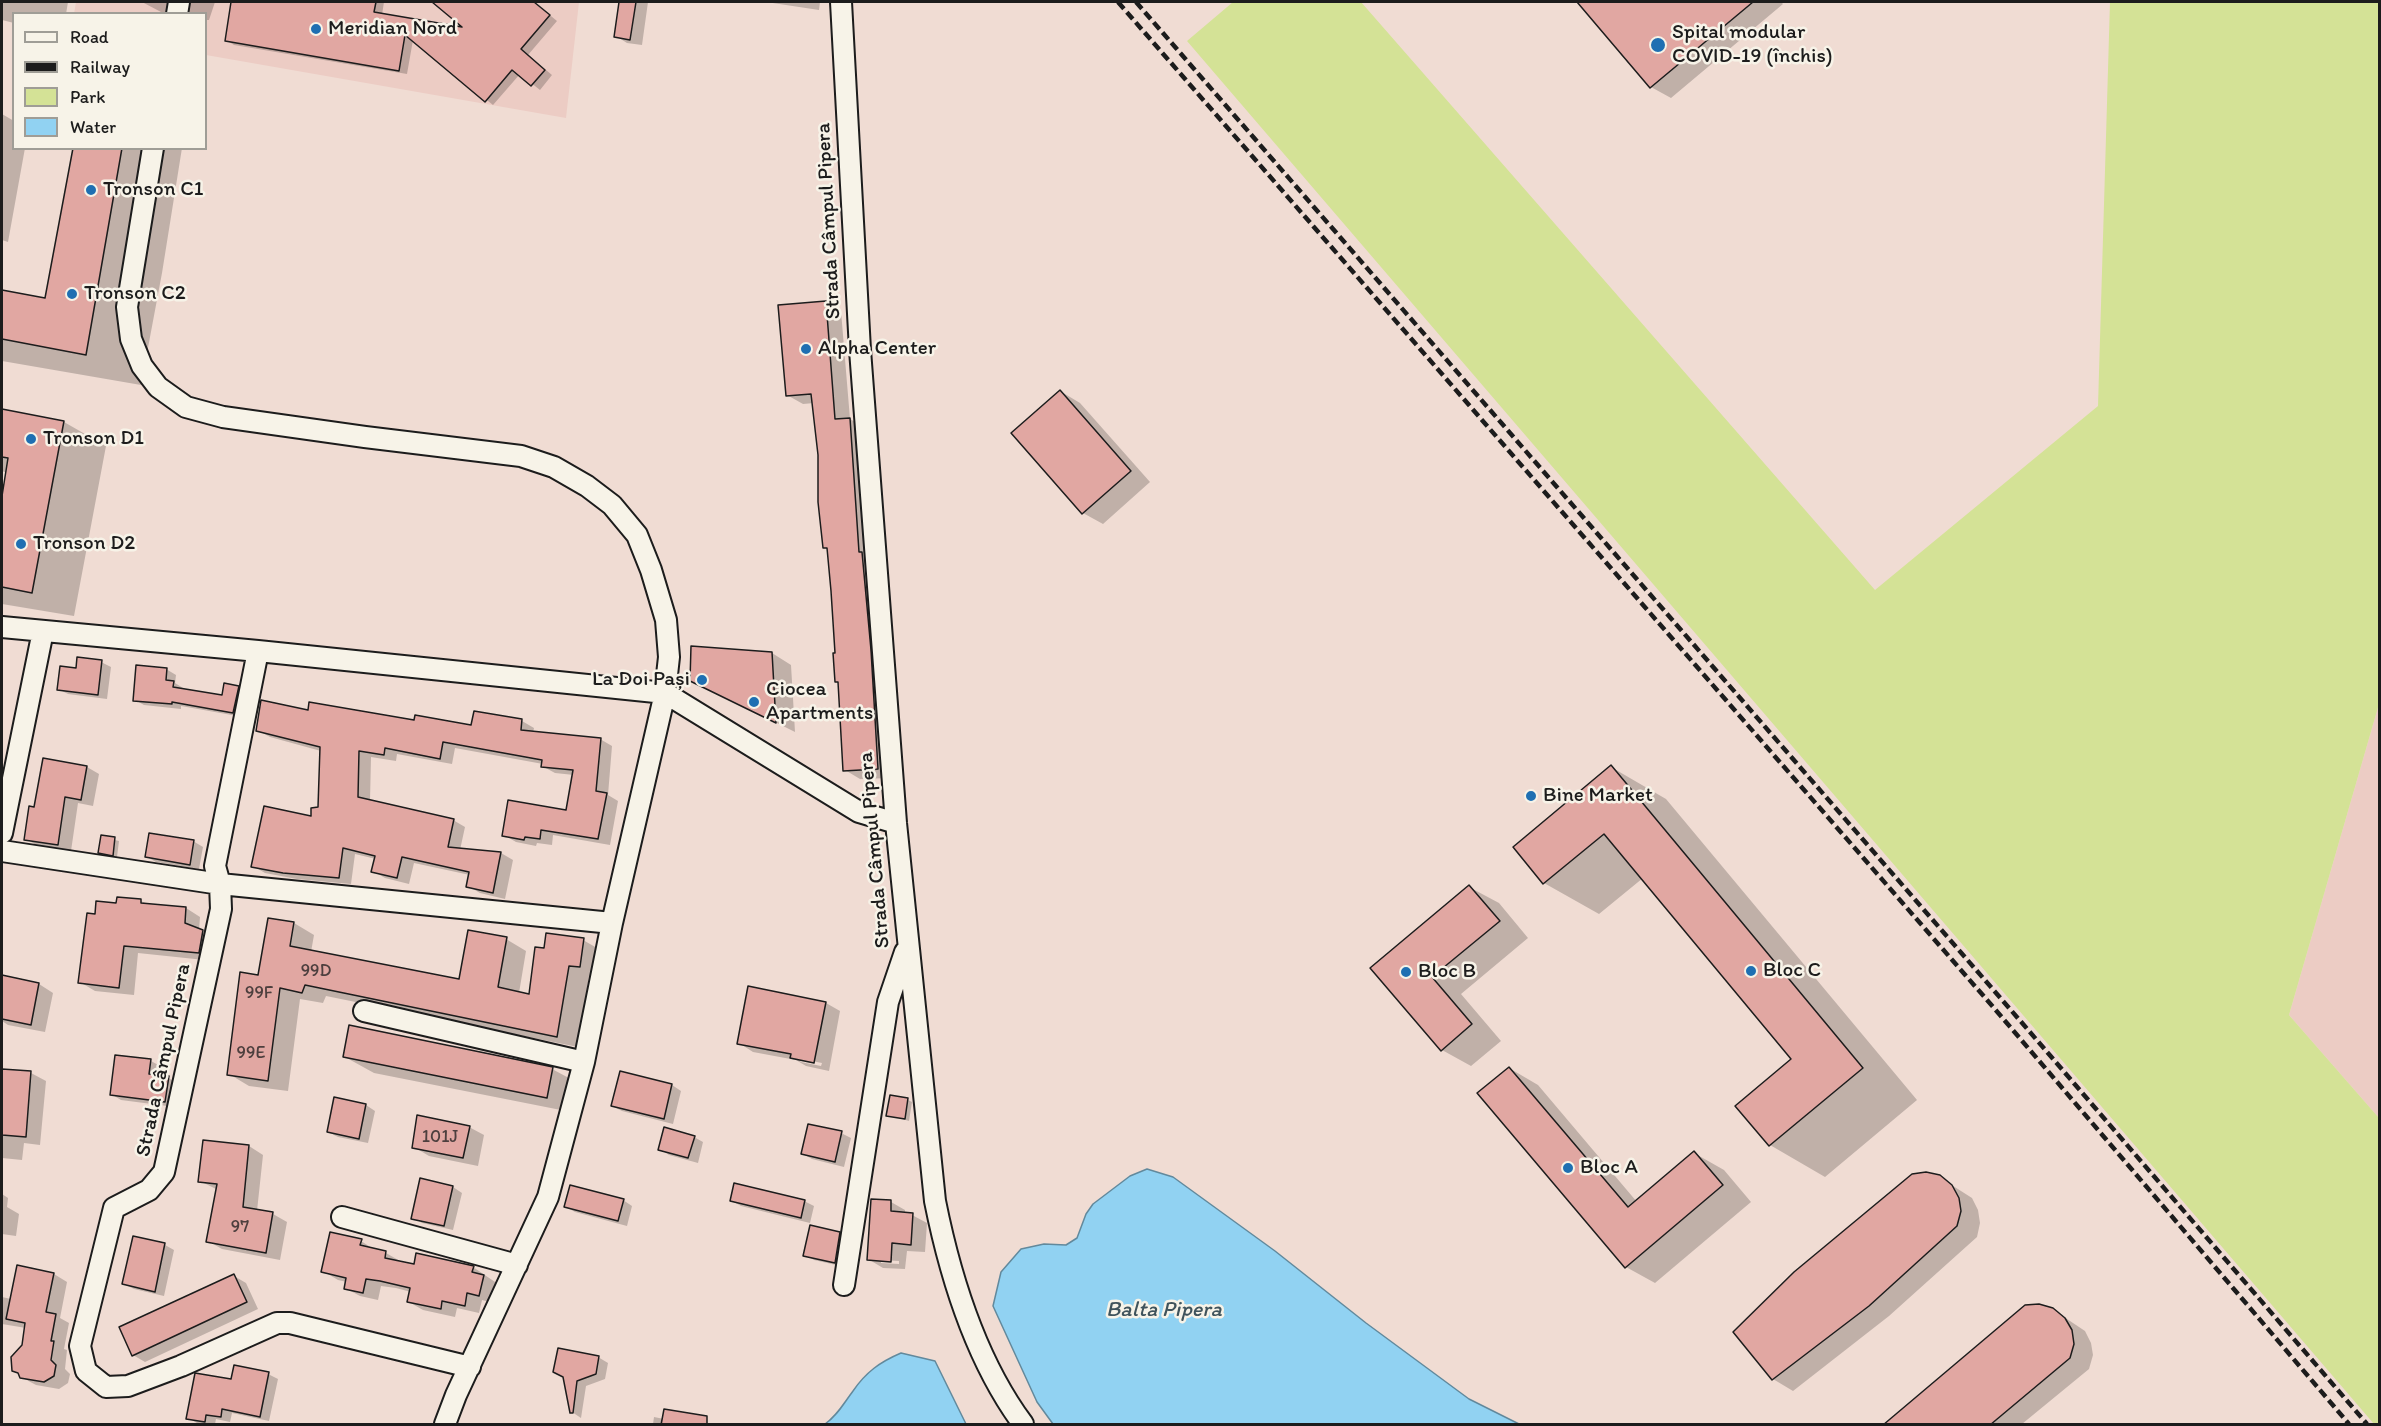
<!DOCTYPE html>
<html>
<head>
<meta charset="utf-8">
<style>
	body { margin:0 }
	#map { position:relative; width:2381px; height:1426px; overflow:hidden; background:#f0dcd3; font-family:Itim,sans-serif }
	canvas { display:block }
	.frame { position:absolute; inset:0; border:3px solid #1c1c1c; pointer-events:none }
	.legend { position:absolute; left:12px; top:12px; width:195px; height:138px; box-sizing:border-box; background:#f7f3e8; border:2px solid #9f9d96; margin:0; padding:8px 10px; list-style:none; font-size:18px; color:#1c1c1c }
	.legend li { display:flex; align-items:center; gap:12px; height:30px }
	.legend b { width:30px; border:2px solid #9f9d96 }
</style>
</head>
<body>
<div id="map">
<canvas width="2381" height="1426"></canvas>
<div class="frame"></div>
<ul class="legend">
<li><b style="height:8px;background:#f7f3e8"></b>Road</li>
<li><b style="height:8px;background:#1c1c1c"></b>Railway</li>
<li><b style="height:16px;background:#d4e296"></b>Park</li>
<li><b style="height:16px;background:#91d2f2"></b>Water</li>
</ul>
</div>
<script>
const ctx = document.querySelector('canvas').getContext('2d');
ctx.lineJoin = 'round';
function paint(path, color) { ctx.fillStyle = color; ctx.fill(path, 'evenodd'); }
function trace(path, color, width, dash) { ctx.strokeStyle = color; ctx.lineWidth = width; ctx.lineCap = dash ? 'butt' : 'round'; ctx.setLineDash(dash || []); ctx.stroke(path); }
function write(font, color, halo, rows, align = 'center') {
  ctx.font = font + ' Itim,sans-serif'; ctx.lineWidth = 5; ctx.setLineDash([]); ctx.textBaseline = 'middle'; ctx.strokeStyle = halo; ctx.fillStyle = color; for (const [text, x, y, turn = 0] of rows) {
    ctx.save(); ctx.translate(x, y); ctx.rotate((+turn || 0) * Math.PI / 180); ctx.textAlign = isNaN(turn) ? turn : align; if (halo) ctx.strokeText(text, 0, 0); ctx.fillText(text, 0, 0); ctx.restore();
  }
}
paint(new Path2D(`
	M76,2H579L566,118L206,55V14H74Z
	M2379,704V1118L2289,1015Z`), '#ecccc4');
paint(new Path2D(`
	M1233,2H1361L1875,590L2098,406L2110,2H2379V704L2289,1015L2379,1118V1424H2374L1187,41Z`), '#d4e296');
const water = new Path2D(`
	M1147,1169L1173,1177L1275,1251L1366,1323L1469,1399L1519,1424H1053L1037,1402L993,1306L1001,1272L1021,1249L1044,1244L1066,1245L1077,1238L1086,1214L1093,1204L1130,1176Z
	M901,1353L935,1361L966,1424H825C837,1416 844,1403 853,1391C866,1372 880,1362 901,1353Z`);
paint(water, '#91d2f2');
trace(water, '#62899c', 1.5);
paint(new Path2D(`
	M2,2H68L66,14H14V23L2,20Z
	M142,2H215L209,20H206V14L161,12Z
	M233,2H384L382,15L467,29L435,2H534L557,21L528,55L552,75L540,90L520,74L493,105L413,40L407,74L234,45L226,40Z
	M621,2H648L642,45L627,43L616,36Z
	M766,2H820L819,10Z
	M1579,2H1781L1783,4L1671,98L1651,87Z
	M2,114L14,121V148H25L8,242L2,240Z
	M75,148H182L162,273L141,385L2,361V292L46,300Z
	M826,303L841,311L850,419L865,428L893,778L860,779L845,770L840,684L836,681L837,654L829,550L824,547L819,455L814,403L803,404L787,395Z
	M1060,391L1080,403L1150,482L1103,524L1083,513Z
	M2,411L64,422L106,446L74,616L2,604V503L7,473L2,471Z
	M772,653L791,665L795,732L691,680Z
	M101,662L111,667L107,699L68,694L58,689L77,670Z
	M166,669L176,675L175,683L183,688V690L223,697L238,687L247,693L243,717L181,706V709L144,705L135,700Z
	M309,712L472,727L475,712L522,721L534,728L533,733L600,739L612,746L608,795L618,801L610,845L553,835L552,845L537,843L536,846L516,842L504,835L568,811L574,775L555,773L542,766L543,764L455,748L452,764L397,754L396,761L371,757L370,801L453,820L465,827L460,850L501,853L513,860L505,899L480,893L468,886L470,875L414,863L409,884L385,878L373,871L376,859L355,854L351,884L297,879L265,873L253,866L320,809L321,751L270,737L257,730Z
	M2,767L5,769L2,787Z
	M87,767L99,774L93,806L78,803L71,851L38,846L26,839L35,809Z
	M1611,767L1666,799L1917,1100L1825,1177L1770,1145L1794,1059L1643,878L1599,914L1544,883Z
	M102,837L119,841L117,857L100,853Z
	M193,841L203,847L199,869L156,862L147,857Z
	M1469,887L1499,903L1528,938L1461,994L1501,1041L1471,1066L1442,1050L1372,968Z
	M141,901L147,904L186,908L200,917L199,930L217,940L214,961L138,953L134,995L95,991L80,982L96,915L118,904Z
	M269,919L294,923L314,935L311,952L460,981L506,939L526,951L519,993L530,995L546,950L583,940L604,952L600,978L589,976L578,1047L326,996L323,1003L300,999L288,1091L249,1086L229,1074L259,976Z
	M2,977L39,984L53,993L45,1032L8,1025L2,1021Z
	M826,1003L840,1011L829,1071L806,1066L796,1060L753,1052L739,1043ZM797,1058L822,1063L821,1066L801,1062Z
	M116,1056L151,1061L160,1066L159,1077L168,1078L178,1083L175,1107L121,1100L111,1094Z
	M345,1057L552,1069L582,1085L576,1113L374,1073Z
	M1509,1068L1538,1085L1637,1202L1694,1153L1724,1170L1751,1202L1655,1283L1626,1267Z
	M2,1070L31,1073L46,1081L40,1145L24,1143L22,1160L2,1158Z
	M672,1085L681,1091L673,1124L622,1111L612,1106Z
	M335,1099L366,1105L375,1111L368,1143L338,1137L328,1132Z
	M908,1100L912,1102L909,1121L888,1115Z
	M469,1127L484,1135L478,1166L429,1156L414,1147Z
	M841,1133L851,1138L844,1167L812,1159L803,1154Z
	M694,1137L703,1142L698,1163L669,1155L660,1149Z
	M249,1146L263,1155L257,1211L273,1214L287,1222L280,1260L222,1249L208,1241L218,1190L200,1181Z
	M1939,1177L1972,1198L1978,1210L1980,1223L1977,1237L1889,1316L1793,1391L1773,1379Z
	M453,1187L462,1193L453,1230L422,1223L413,1218Z
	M2,1194L8,1198L7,1207L19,1214L16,1236L2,1234V1238Z
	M623,1200L632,1206L627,1226L575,1212L566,1207Z
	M732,1201H804L814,1206L810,1223L741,1206Z
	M891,1202L905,1210V1214L912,1215L927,1223L925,1252L907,1251L905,1269L883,1268L868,1259ZM881,1260L899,1261V1264L881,1263Z
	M840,1233L849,1239L845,1267L814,1260L805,1255Z
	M134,1238L165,1245L174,1250L164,1296L134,1289L124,1284Z
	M361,1241L375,1250L386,1253L400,1261V1263L415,1266L473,1267L498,1284L494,1303L482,1300L479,1313L457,1308L455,1317L423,1310L409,1302L411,1292L396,1288L381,1286L378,1300L360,1296L345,1288L347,1282L338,1280L323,1271Z
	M54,1274L67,1282L60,1318L69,1323L64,1349L67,1350L65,1369L70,1374L68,1383L59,1389L36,1385L21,1377L26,1328L2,1324V1297L11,1299Z
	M234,1276L246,1283L258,1309L145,1362L133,1355Z
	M2052,1309L2085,1331L2091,1343L2093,1355L2089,1369L2022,1424H1886Z
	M598,1357L608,1363L605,1379L586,1386L581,1418L572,1412L564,1377Z
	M268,1374L278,1379L269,1421L232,1413L230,1422L216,1419L215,1424L197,1423L188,1418L233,1381Z
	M654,1417L664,1419L699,1424H653Z`), '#0003');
const building = new Path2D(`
	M231,2H376L374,12L462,27L432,2H534L550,15L521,49L545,70L531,86L512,70L485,102L405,35L399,71L225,41Z
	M619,2H636L630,40L614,37Z
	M1577,2H1753L1650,88Z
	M73,148H122L86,355L2,339V290L45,298Z
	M826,301L835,419L850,418L859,552H862L871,650L878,769L843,771L838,682H835L833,653H835L831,591L827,548H823L818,502V455L811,394L786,396L778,305Z
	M1060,390L1131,471L1082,514L1011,433Z
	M2,409L64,421L32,593L2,587V496L8,458L2,457Z
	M691,646L772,652L776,723L690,681Z
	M77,657L102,660L98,695L57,690L60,666L76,668Z
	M136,665L167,668L166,680L174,681L173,687L222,695L224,683L239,686L233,713L172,702V704L133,701Z
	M261,700L308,710L309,702L414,720L415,715L471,725L474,711L522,719L521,730L601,738L596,791L607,793L598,839L541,830L540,839L525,837L524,840L502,836L508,800L566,810L573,770L541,767L542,760L443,742L440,759L385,748L384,755L359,751L358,797L454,819L448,847L501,852L493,893L466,887L469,872L402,857L397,878L371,872L375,856L343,848L339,878L283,873L251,867L264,806L311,816V808L318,807L320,747L256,731Z
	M43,758L87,766L81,800L65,797L58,845L24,840L29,806L34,807Z
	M1611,765L1863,1068L1769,1146L1735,1106L1791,1059L1604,834L1543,884L1513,847Z
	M149,833L194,840L190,865L145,857Z
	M101,835L115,837L113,856L98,853Z
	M1469,885L1500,921L1432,977L1472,1024L1441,1051L1370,968Z
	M117,897L141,899V903L186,907L185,923L203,930L199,953L124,946L119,988L78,983L87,913L95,914L96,901L116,903Z
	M268,918L294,922L290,946L459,979L468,930L507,937L498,987L529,994L535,947L544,948L546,933L584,938L580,967L569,966L557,1037L305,985L302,993L280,988L268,1081L227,1075L240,972L258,975Z
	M2,975L39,983L31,1025L2,1019Z
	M748,986L826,1002L814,1063L790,1058L791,1054L737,1044Z
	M349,1025L553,1067L547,1098L343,1057Z
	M115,1055L151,1059L149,1074L169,1076L165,1102L110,1095Z
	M1509,1067L1628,1207L1694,1151L1723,1185L1625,1268L1477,1093Z
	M2,1069L31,1071L26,1137L2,1135Z
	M620,1071L672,1084L664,1119L611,1106Z
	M890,1095L908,1098L905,1119L886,1116Z
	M334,1097L366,1104L359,1139L327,1132Z
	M417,1115L470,1126L463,1158L412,1148Z
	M808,1124L842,1131L835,1162L801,1154Z
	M664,1127L695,1136L688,1158L658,1150Z
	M203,1140L249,1145L243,1207L273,1212L266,1253L206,1242L217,1184L198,1182Z
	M1926,1172L1940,1175L1952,1185L1959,1198L1961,1211L1957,1226L1869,1306L1772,1380L1733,1332L1794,1272L1912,1174Z
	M420,1178L453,1186L444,1226L411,1219Z
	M734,1183L805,1200L801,1218L730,1201Z
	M570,1185L624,1199L618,1221L564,1207Z
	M871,1199L891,1200V1211L913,1213L911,1245L892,1243L891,1262L867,1260Z
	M810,1225L840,1232L835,1263L803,1256Z
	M330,1232L362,1239L360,1245L386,1251L385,1258L414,1264L416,1253L474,1266L472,1272L484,1275L479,1296L467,1293L465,1306L442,1301L441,1309L407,1302L410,1288L380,1281L366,1279L363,1293L344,1289L346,1278L321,1272Z
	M133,1236L165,1243L155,1292L122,1284Z
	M17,1265L54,1273L46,1312L56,1314L51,1341H54L51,1360L56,1365L54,1376L44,1382L20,1378L18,1373L12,1371L11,1357L22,1345L25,1323L6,1319Z
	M234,1274L247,1302L132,1356L119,1327Z
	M2039,1304L2053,1308L2065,1318L2072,1330L2074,1344L2070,1358L1990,1425H1883L2025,1305Z
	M558,1348L599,1356L596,1374L577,1381L573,1413H570L563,1377L553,1372Z
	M234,1365L269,1372L260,1417L222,1409L221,1417L206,1415L205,1422L186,1419L195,1373L231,1379Z
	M664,1409L707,1416V1425H661Z`);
paint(building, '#e1a7a2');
trace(building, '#1c1c1c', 1.5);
const minor = new Path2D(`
	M841,2L860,350L896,823L935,1201C950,1276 977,1362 1023,1424
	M177,14L179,2
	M153,148L127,307L131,339L142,366L158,387L186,407L223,417L365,437L521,456L554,467L587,486L612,505L637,535L651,570L666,620L669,657L665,693L612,923L584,1062L548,1197L456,1395L445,1424
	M2,627L258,651L665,693L859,812L896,823
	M258,651L215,866L220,884L221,909L164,1172L149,1190L114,1208L80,1346L86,1371L106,1387L128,1386L181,1366L277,1323H290L470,1367
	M2,833L43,631
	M2,851L220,884L612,923
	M364,1011L584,1062
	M342,1217L517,1265
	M844,1285L888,1002L905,952`);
trace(minor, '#1c1c1c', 24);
trace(minor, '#f7f3e8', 20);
trace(new Path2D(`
	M1118,2L1994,1008L2349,1424
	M1136,2L2023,1024L2367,1424`), '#1c1c1c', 4.5, [9, 4.5]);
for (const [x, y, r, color] of [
	[316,29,6,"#1f6fb2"],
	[1658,45,8,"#1f6fb2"],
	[91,190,6,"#1f6fb2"],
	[72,294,6,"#1f6fb2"],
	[806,349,6,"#1f6fb2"],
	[31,439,6,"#1f6fb2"],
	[21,544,6,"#1f6fb2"],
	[702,680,6,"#1f6fb2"],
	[754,702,6,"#1f6fb2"],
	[1531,796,6,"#1f6fb2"],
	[1751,971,6,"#1f6fb2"],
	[1406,972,6,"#1f6fb2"],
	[1568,1168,6,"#1f6fb2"]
]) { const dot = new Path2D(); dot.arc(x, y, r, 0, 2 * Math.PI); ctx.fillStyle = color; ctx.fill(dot); trace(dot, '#f7f3e8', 2); }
write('18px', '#4d3f3e', null, [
	["99D",316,971],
	["99F",259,993],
	["99E",251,1053],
	["101J",440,1137],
	["97",240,1227]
]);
write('21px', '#1c1c1c', '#f7f3e8', [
	["Meridian Nord",328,29],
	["Spital modular",1672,33],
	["COVID-19 (închis)",1672,57],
	["Tronson C1",103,190],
	["Tronson C2",84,294],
	["Alpha Center",818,349],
	["Tronson D1",43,439],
	["Tronson D2",33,544],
	["La Doi Pași",690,680,"right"],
	["Ciocea",766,690],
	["Apartments",766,714],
	["Bine Market",1543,796],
	["Bloc C",1763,971],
	["Bloc B",1418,972],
	["Bloc A",1580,1168]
], 'left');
write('21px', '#1c1c1c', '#f7f3e8', [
	["Strada Câmpul Pipera",829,221,-93],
	["Strada Câmpul Pipera",875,850,-95],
	["Strada Câmpul Pipera",164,1060,-78]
]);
write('italic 22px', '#3f535c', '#f7f3e8', [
	["Balta Pipera",1164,1310]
]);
</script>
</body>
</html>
